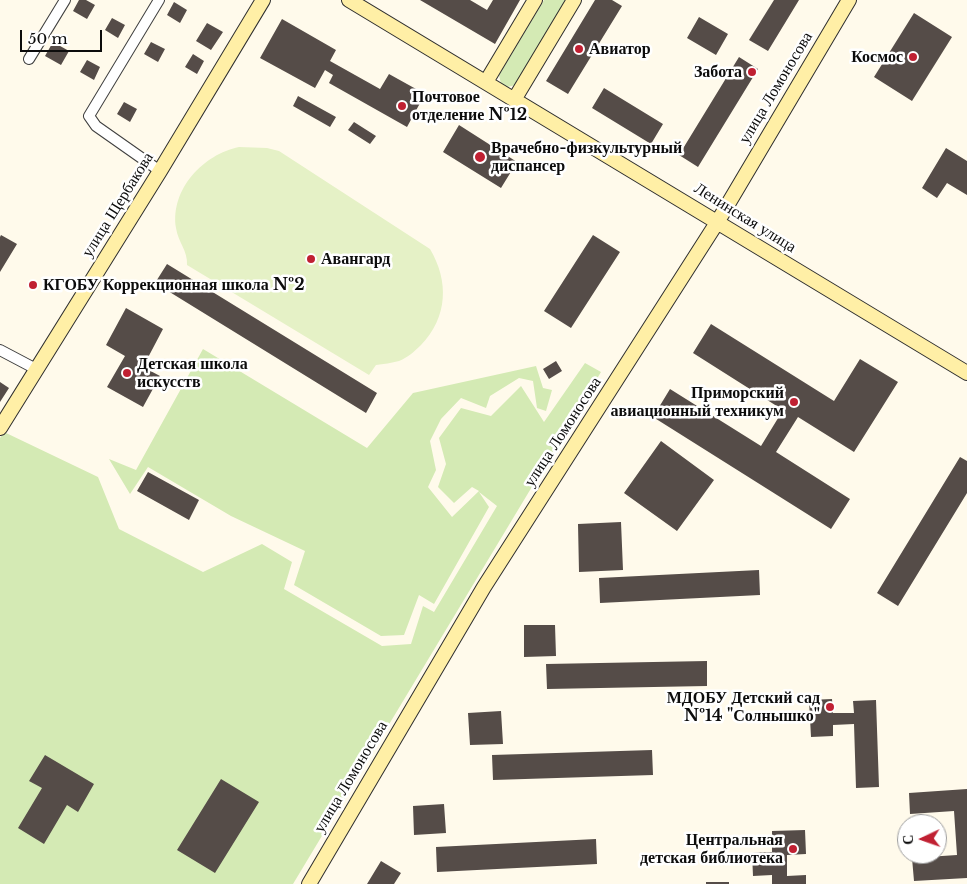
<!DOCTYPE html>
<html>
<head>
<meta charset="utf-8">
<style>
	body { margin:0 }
	#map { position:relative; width:967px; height:884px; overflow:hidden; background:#fffaeb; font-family:"Libre Baskerville",serif }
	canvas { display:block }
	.north { position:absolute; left:897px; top:814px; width:50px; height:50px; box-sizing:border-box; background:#fff; border:1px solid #9e9e9e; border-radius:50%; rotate:267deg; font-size:14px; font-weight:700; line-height:20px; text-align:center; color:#0c0c0c }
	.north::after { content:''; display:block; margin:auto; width:18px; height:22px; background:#c02032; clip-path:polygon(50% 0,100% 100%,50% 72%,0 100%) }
	.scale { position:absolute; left:20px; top:30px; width:82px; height:22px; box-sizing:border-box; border:2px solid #0c0c0c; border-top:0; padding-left:6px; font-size:15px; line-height:18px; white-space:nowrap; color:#0c0c0c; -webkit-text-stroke:4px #fff; paint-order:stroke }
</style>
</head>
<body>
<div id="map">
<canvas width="967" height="884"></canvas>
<div class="north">С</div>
<div class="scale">50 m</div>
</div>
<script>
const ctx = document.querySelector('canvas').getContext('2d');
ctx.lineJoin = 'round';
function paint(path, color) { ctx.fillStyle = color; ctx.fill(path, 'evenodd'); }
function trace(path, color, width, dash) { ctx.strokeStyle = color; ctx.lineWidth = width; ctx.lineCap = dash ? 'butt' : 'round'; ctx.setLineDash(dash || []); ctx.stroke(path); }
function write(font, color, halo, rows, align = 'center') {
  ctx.font = font + ' "Libre Baskerville",serif'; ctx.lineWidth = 5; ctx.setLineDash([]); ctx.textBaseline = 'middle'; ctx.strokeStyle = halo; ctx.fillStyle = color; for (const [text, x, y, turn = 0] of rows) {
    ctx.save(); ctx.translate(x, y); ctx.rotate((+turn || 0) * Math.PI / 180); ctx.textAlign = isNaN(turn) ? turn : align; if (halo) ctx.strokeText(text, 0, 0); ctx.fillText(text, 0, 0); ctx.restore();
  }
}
paint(new Path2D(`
	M544,0H567L516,85L507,87L501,84L499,75Z
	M203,349L367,448L413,393L536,366L543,388L552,390L546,411L537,408L533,381L519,378L490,396L486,408L461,398L441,419L430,441L436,470L428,487L452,517L479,491L472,487L454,503L438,487L446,464L439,438L461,408L491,416L521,386L544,422L585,363L601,372L293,884H0V438L4,432L98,477L119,529L203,572L262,544L292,562L284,589L382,646L411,644L423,606L434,612L497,506L479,492L489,507L434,604L419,595L404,635L381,636L294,585L305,551L231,516L148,467L130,494L109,459L136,470Z`), '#d4eab4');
paint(new Path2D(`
	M239,147L267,148L279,151L430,249C449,281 448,317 421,345C415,351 407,358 399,361C392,363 383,364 376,365L369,375L187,265C188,251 178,242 176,228C170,189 204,154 239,147Z`), '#e5f1c6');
paint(new Path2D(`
	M79,0H86L95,5L87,19L73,11Z
	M420,0H470L487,10L493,0H520L495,44Z
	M595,0H612L622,6L568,94L546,81Z
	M774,0H799L768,51L749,40Z
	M174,2L187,10L180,23L167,15Z
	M914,13L952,37L912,101L874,77Z
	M699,17L728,34L716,55L687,38Z
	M112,18L125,25L118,38L105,30Z
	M282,19L336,50L330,61L380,89L389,74L425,94L407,127L329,83L333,75L325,70L315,88L260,58Z
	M207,23L223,32L211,50L196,41Z
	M53,42L69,51L61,65L45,56Z
	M151,42L165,49L158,62L144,54Z
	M193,54L204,61L197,74L185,67Z
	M739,57L758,69L698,167L679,155Z
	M87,60L100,67L94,80L80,72Z
	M604,88L663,124L651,144L592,108Z
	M298,96L336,117L330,127L293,106Z
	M124,102L137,109L130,122L117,114Z
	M354,122L376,136L370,144L348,130Z
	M459,125L517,162L501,188L443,152Z
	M946,148L967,161V195L947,183L937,198L922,188Z
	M1,235L17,244L0,272V237Z
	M593,235L620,252L571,328L544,311Z
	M167,264L377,393L366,413L155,283Z
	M126,308L163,329L143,367L160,376L143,407L107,387L125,356L106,345Z
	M711,324L834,401L860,359L898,382L854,452L798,417L776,452L850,499L831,529L653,417L670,389L761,446L783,410L693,353Z
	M556,361L562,371L549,379L543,369Z
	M0,382L9,388L0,402Z
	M661,441L714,480L677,531L624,493Z
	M960,457L967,461V493L898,606L877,593Z
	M148,472L199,500L189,520L137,491Z
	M621,522L623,570L579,572L578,524Z
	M759,570L760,595L600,603L599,578Z
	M524,625H555L556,656L524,657Z
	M707,661V686L547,689L546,664Z
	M832,699L833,713H854L853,701L876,700L879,787L856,788L854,724L833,725V736L811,737L809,700Z
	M501,711L503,744L470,745L468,713Z
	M652,750L653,775L493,780L492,755Z
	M45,755L94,784L78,812L67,805L44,844L18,828L42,788L29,781Z
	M221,779L259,802L215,873L177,850Z
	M967,789V878L914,881L912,858L957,855L954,811L910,814L909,793Z
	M444,804L446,833L414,835L413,806Z
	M805,830L806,854L787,855V876L806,875V884H772V875L753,876L752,853L772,852V831Z
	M596,839L597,864L437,872L436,847Z
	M381,861L401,873L394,884H367Z
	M706,882H729V884H706Z`), '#554c48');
const street = new Path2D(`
	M159,0L89,116L96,126L160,171
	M29,59L65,0
	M0,350L36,369`);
const secondary = new Path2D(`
	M349,0L967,373
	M486,82L535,0
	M514,100L574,0
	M0,428L160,171L263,0
	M309,884L484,587L718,221L849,0`);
trace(street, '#3f3f3f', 12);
trace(secondary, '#2e2e2e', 16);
trace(street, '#fff', 10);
trace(secondary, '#ffefa6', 14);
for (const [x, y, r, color] of [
	[579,49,5,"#c02032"],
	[913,57,5,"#c02032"],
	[752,72,5,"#c02032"],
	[402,106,5,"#c02032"],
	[480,157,6,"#c02032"],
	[311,259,5,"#c02032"],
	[33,285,5,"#c02032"],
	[127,373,5,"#c02032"],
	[794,402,5,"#c02032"],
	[830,707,5,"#c02032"],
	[793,849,5,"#c02032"]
]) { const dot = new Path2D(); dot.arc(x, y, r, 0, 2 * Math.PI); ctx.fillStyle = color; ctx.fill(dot); trace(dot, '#fff', 2); }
write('bold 16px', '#0c0c0c', '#fff', [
	["Авиатор",589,49],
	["Космос",903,57,"right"],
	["Забота",742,72,"right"],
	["Почтовое",412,97],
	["отделение №12",412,115],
	["Врачебно-физкультурный",491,148],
	["диспансер",491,166],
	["Авангард",321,259],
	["КГОБУ Коррекционная школа №2",43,285],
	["Детская школа",137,364],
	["искусств",137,382],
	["Приморский",784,393,"right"],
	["авиационный техникум",784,411,"right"],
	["МДОБУ Детский сад",820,698,"right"],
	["№14 \"Солнышко\"",820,716,"right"],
	["Центральная",783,840,"right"],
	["детская библиотека",783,858,"right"]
], 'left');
write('16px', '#0c0c0c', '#fff', [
	["улица Ломоносова",776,88,-59],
	["улица Щербакова",118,205,-58],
	["Ленинская улица",745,218,32],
	["улица Ломоносова",563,432,-57],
	["улица Ломоносова",351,777,-59]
]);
</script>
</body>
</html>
